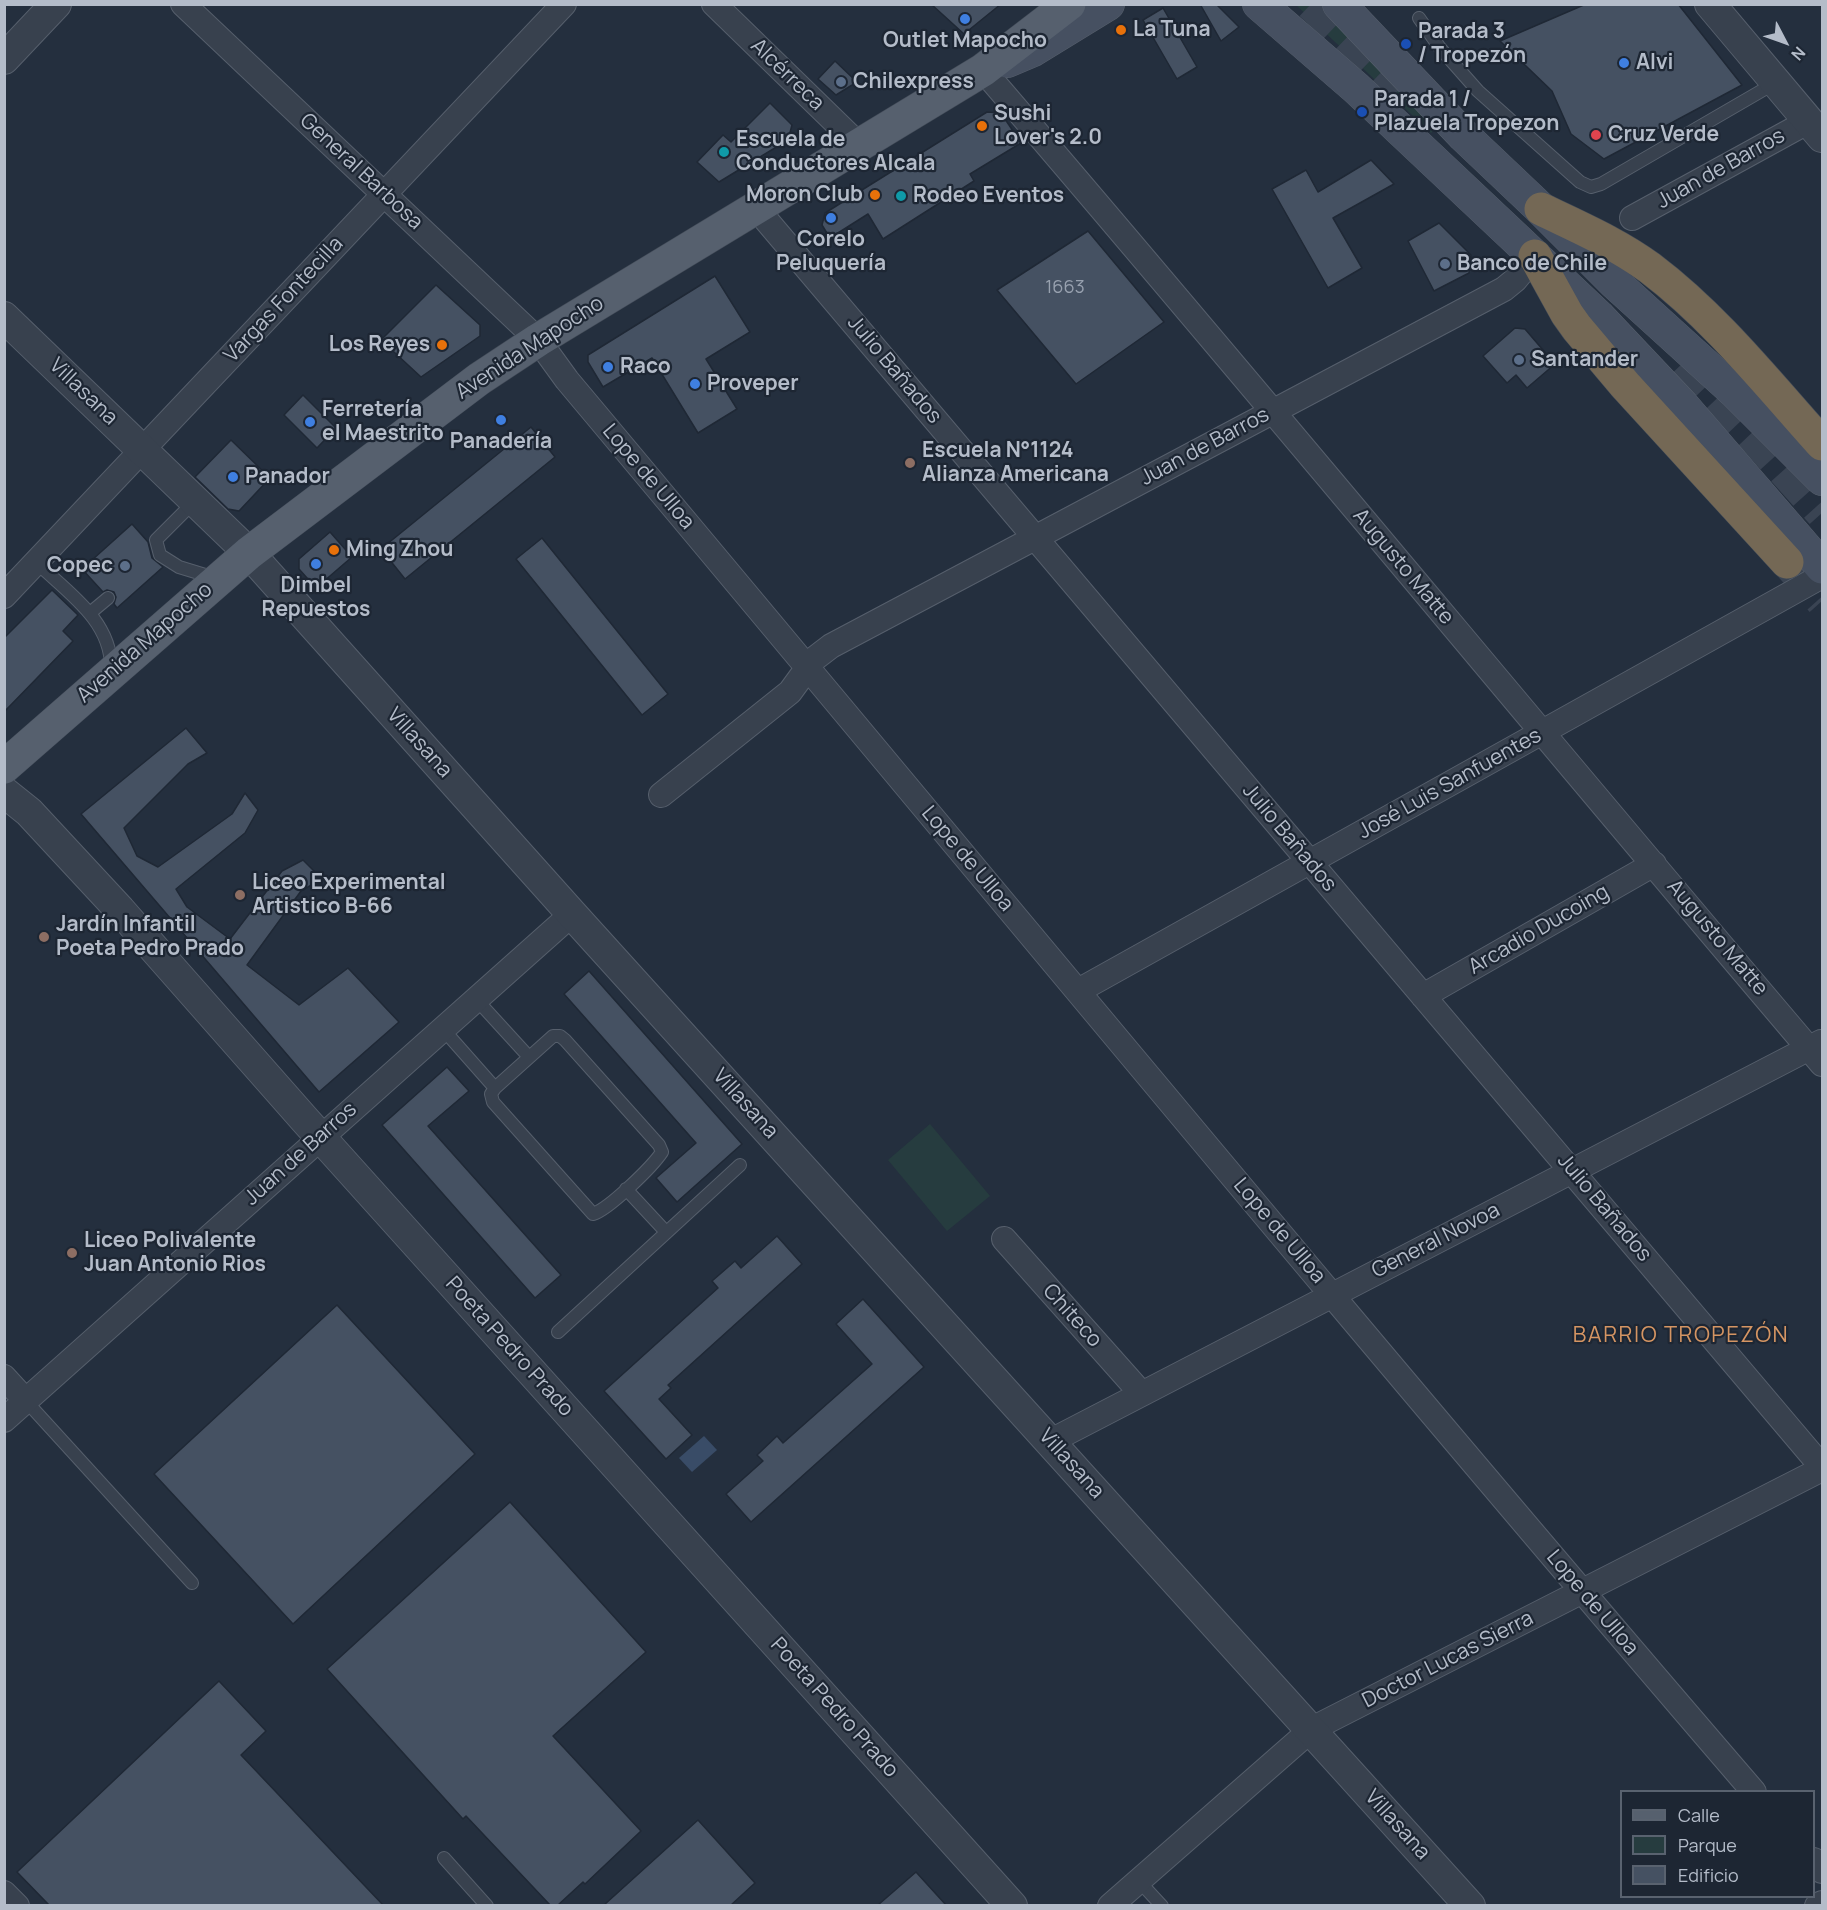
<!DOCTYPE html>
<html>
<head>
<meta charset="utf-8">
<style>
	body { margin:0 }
	#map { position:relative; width:1827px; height:1910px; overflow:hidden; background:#242f3e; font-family:Manrope,sans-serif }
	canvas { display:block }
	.frame { position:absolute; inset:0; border:6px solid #b4bcc9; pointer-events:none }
	.legend { position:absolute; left:1620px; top:1790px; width:195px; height:108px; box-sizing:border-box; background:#1d2633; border:2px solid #59626f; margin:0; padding:8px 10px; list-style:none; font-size:18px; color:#b4bcc9 }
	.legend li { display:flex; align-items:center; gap:12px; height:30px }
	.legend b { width:30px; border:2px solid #59626f }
	.north { position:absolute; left:1755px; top:12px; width:60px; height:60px; -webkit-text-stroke:4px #1d2633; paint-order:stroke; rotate:131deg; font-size:16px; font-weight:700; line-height:24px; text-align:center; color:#b4bcc9 }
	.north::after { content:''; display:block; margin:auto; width:21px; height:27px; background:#b4bcc9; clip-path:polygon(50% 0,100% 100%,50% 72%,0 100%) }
</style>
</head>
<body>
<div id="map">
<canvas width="1827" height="1910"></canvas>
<div class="frame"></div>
<ul class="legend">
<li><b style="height:8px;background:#56606e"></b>Calle</li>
<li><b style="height:16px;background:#263c3f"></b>Parque</li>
<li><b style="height:16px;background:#455162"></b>Edificio</li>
</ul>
<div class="north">N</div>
</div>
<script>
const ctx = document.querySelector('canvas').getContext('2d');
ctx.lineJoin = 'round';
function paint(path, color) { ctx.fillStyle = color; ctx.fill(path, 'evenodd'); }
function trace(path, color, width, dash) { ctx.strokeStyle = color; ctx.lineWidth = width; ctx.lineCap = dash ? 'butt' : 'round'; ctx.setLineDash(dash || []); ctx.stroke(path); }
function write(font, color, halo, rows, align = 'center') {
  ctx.font = font + ' Manrope,sans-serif'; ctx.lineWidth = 4.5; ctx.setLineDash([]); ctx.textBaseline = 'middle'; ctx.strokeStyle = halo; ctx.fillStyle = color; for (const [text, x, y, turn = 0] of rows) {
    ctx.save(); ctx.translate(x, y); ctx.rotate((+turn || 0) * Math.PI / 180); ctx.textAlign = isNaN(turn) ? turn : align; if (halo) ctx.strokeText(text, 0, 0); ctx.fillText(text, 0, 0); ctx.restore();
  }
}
paint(new Path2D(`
	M1296,5H1320L1346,30L1435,129L1431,133Z
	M930,1124L990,1196L947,1231L888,1160Z`), '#263c3f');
paint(new Path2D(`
	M704,1436L717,1450L692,1472L679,1458Z`), '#394c67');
const building = new Path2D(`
	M931,4H1001L964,34Z
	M1200,4H1216L1239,27L1221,41Z
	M1586,4H1678L1742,85L1604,159L1571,134L1552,91L1500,41Z
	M1163,8L1197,67L1177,79L1143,20Z
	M835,61L857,82L836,95L818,79Z
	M770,103L792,125L788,140L719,182L697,162L723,135L731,142Z
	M987,112L1001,113L1021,143L970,174L974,181L883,239L868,214L830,238L822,225L825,213Z
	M1371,160L1394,184L1333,218L1362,268L1328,288L1272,189L1306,170L1318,192Z
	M1439,223L1471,255L1469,273L1434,291L1408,241Z
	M1088,231L1164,322L1076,384L997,290Z
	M715,276L750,332L706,359L737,409L698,433L652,358L603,387L588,362V355Z
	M436,285L480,325V336L421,377L381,340Z
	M1515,328L1525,329L1555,364L1527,388L1516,375L1507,383L1483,356Z
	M303,395L336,428L317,448L284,415Z
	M531,427L555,457L405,579L381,549Z
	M231,440L270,478L239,511L228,509L195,477Z
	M132,524L148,542L152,558L163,567L117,608L114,604L116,597L114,592L107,590L103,592L82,569Z
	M330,532L352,557L316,588L299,569V559Z
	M542,538L668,694L642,715L516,559Z
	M52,590L78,615L63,631L73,641L4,712V638Z
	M186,728L207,753L188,764L124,828L137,856L158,867L232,814L245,793L258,810L245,833L176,889L187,907L230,939L282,871L303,860L322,879L301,891L247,965L299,1005L348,968L399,1022L319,1092L81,814Z
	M589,971L742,1144L677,1202L656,1178L696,1143L564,994Z
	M447,1067L469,1091L428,1126L561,1275L535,1298L382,1125Z
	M777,1236L802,1264L668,1385L671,1388L659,1399L692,1435L666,1459L604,1391L718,1288L712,1281L735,1261L741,1268Z
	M863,1299L924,1367L751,1522L726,1494L763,1461L757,1455L777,1436L783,1443L872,1364L836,1324Z
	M337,1305L475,1454L293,1624L154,1474Z
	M510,1502L646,1652L553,1736L641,1831L585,1884L583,1882L558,1905H550L466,1816L463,1819L327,1669Z
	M219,1681L266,1731L241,1755L383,1905H49L17,1872Z
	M698,1820L755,1883L731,1905H604Z
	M916,1872L946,1905H878Z`);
paint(building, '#455162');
trace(building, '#1f2835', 1.5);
trace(new Path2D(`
	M1311,4L1400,89
	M1683,363L1758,442L1822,513
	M1787,562L1822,601`), '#3a4453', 33, [33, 16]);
const service = new Path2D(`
	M1419,18L1440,48L1478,91L1580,182L1591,187L1601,184L1775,83
	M195,501L156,540L160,555L179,567L215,578
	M36,562C67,592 111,620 111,667
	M90,613L108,598
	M476,999L529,1057
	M442,1028L495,1088
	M553,1036H560L565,1040L659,1145L662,1152C652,1167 609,1209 593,1214L493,1102L491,1094L495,1088Z
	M626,1189L666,1232
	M558,1332L740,1165
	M26,1401L192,1583
	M444,1858L487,1906
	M1138,1880L1162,1906`);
const minor = new Path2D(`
	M183,4L538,340L567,380C962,851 1353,1326 1754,1792
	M714,4L860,146
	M983,70C1266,399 1541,734 1822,1064
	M756,208L1822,1467
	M1632,218L1809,121
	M4,596L564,4
	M661,795L790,692L814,659L831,646L1504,289L1515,280L1535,256
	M1078,991L1822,576
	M1423,996L1654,864
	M1004,1239L1141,1393
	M4,1377L26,1401
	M4,1420L572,914
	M1051,1441L1821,1042
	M1814,1860L1822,1871
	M4,1893L17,1906
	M1110,1906L1312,1729L1822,1469
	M1817,1906L1822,1903`);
const tertiary = new Path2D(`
	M1710,4L1822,137
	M4,59L56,4
	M4,317L249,553L572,914L1470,1906
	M4,792L29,812L120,910L305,1120L1012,1906`);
const secondary = new Path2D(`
	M1259,4L1356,88L1598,316L1683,406L1822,567
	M1339,4L1464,136L1541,209L1615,283L1736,393L1822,479
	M1007,61L1033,50L1108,4`);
const primary = new Path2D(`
	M4,767L249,553L479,379L538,340L983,70L1069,4`);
const motorway = new Path2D(`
	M1541,209C1578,227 1616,243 1650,268C1715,317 1768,384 1822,444
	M1535,256L1567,314L1577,328L1625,385L1787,562`);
trace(service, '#565f6c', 14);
trace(minor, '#565f6c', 26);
trace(tertiary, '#565f6c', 32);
trace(secondary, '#565f6c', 34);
trace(primary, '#414a57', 34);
trace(motorway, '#434c59', 34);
trace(service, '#38414e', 12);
trace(minor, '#38414e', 24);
trace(tertiary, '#38414e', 30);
trace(secondary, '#465061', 33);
trace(primary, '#56606e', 33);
trace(motorway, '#746855', 33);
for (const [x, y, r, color] of [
	[965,19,6,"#3f7fe0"],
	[1121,30,6,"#e8710a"],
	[1406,44,6,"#1a4fb4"],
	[1624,63,6,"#3f7fe0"],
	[841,82,6,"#5c6f8a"],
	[1362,112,6,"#1a4fb4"],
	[982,126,6,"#e8710a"],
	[1596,135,6,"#e0444e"],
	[724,152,6,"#0f9aa8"],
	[875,195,6,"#e8710a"],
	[901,196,6,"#0f9aa8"],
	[831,218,6,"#3f7fe0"],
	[1445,264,6,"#5c6f8a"],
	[442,345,6,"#e8710a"],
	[1519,360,6,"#5c6f8a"],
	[608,367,6,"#3f7fe0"],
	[695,384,6,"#3f7fe0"],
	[501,420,6,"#3f7fe0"],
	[310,422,6,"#3f7fe0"],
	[910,463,6,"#8d6e63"],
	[233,477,6,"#3f7fe0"],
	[334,550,6,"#e8710a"],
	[316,564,6,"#3f7fe0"],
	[125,566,6,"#5c6f8a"],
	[240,895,6,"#8d6e63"],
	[44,937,6,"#8d6e63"],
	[72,1253,6,"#8d6e63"]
]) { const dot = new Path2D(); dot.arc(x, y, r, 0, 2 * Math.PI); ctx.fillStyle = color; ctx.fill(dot); trace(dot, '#1d2633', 2); }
write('18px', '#98a1af', null, [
	["1663",1065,288]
]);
write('bold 21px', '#b4bcc9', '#1d2633', [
	["La Tuna",1133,30],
	["Parada 3",1418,32],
	["/ Tropezón",1418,56],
	["Outlet Mapocho",965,41,"center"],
	["Alvi",1636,63],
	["Chilexpress",853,82],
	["Parada 1 /",1374,100],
	["Plazuela Tropezon",1374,124],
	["Sushi",994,114],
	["Lover's 2.0",994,138],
	["Cruz Verde",1608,135],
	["Escuela de",736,140],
	["Conductores Alcala",736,164],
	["Moron Club",863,195,"right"],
	["Rodeo Eventos",913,196],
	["Corelo",831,240,"center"],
	["Peluquería",831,264,"center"],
	["Banco de Chile",1457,264],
	["Los Reyes",430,345,"right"],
	["Santander",1531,360],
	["Raco",620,367],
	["Proveper",707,384],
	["Ferretería",322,410],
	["el Maestrito",322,434],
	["Panadería",501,442,"center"],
	["Escuela N°1124",922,451],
	["Alianza Americana",922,475],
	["Panador",245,477],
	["Ming Zhou",346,550],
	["Copec",113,566,"right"],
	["Dimbel",316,586,"center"],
	["Repuestos",316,610,"center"],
	["Liceo Experimental",252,883],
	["Artistico B-66",252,907],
	["Jardín Infantil",56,925],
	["Poeta Pedro Prado",56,949],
	["Liceo Polivalente",84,1241],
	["Juan Antonio Rios",84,1265]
], 'left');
write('21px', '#b4bcc9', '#1d2633', [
	["Alcérreca",787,75,44],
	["Juan de Barros",1721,169,-29],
	["General Barbosa",361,172,43],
	["Vargas Fontecilla",284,300,-47],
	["Avenida Mapocho",530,348,-33],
	["Julio Bañados",894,370,50],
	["Villasana",83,392,44],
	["Juan de Barros",1205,447,-28],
	["Lope de Ulloa",648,477,50],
	["Augusto Matte",1403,567,50],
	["Avenida Mapocho",145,643,-41],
	["Villasana",419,743,48],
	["José Luis Sanfuentes",1450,784,-29],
	["Julio Bañados",1289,838,50],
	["Lope de Ulloa",967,859,50],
	["Arcadio Ducoing",1539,930,-30],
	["Augusto Matte",1717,938,50],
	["Villasana",745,1104,48],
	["Juan de Barros",301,1154,-42],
	["Julio Bañados",1604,1208,50],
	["Lope de Ulloa",1279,1231,50],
	["General Novoa",1436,1241,-27],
	["Chiteco",1072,1316,48],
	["Poeta Pedro Prado",509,1347,48],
	["Villasana",1071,1464,48],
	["Lope de Ulloa",1592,1603,50],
	["Doctor Lucas Sierra",1448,1660,-27],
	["Poeta Pedro Prado",834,1708,48],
	["Villasana",1397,1825,48]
]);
ctx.letterSpacing = '1.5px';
write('22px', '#d59563', '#1d2633', [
	["BARRIO TROPEZÓN",1681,1336]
]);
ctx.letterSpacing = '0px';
</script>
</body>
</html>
